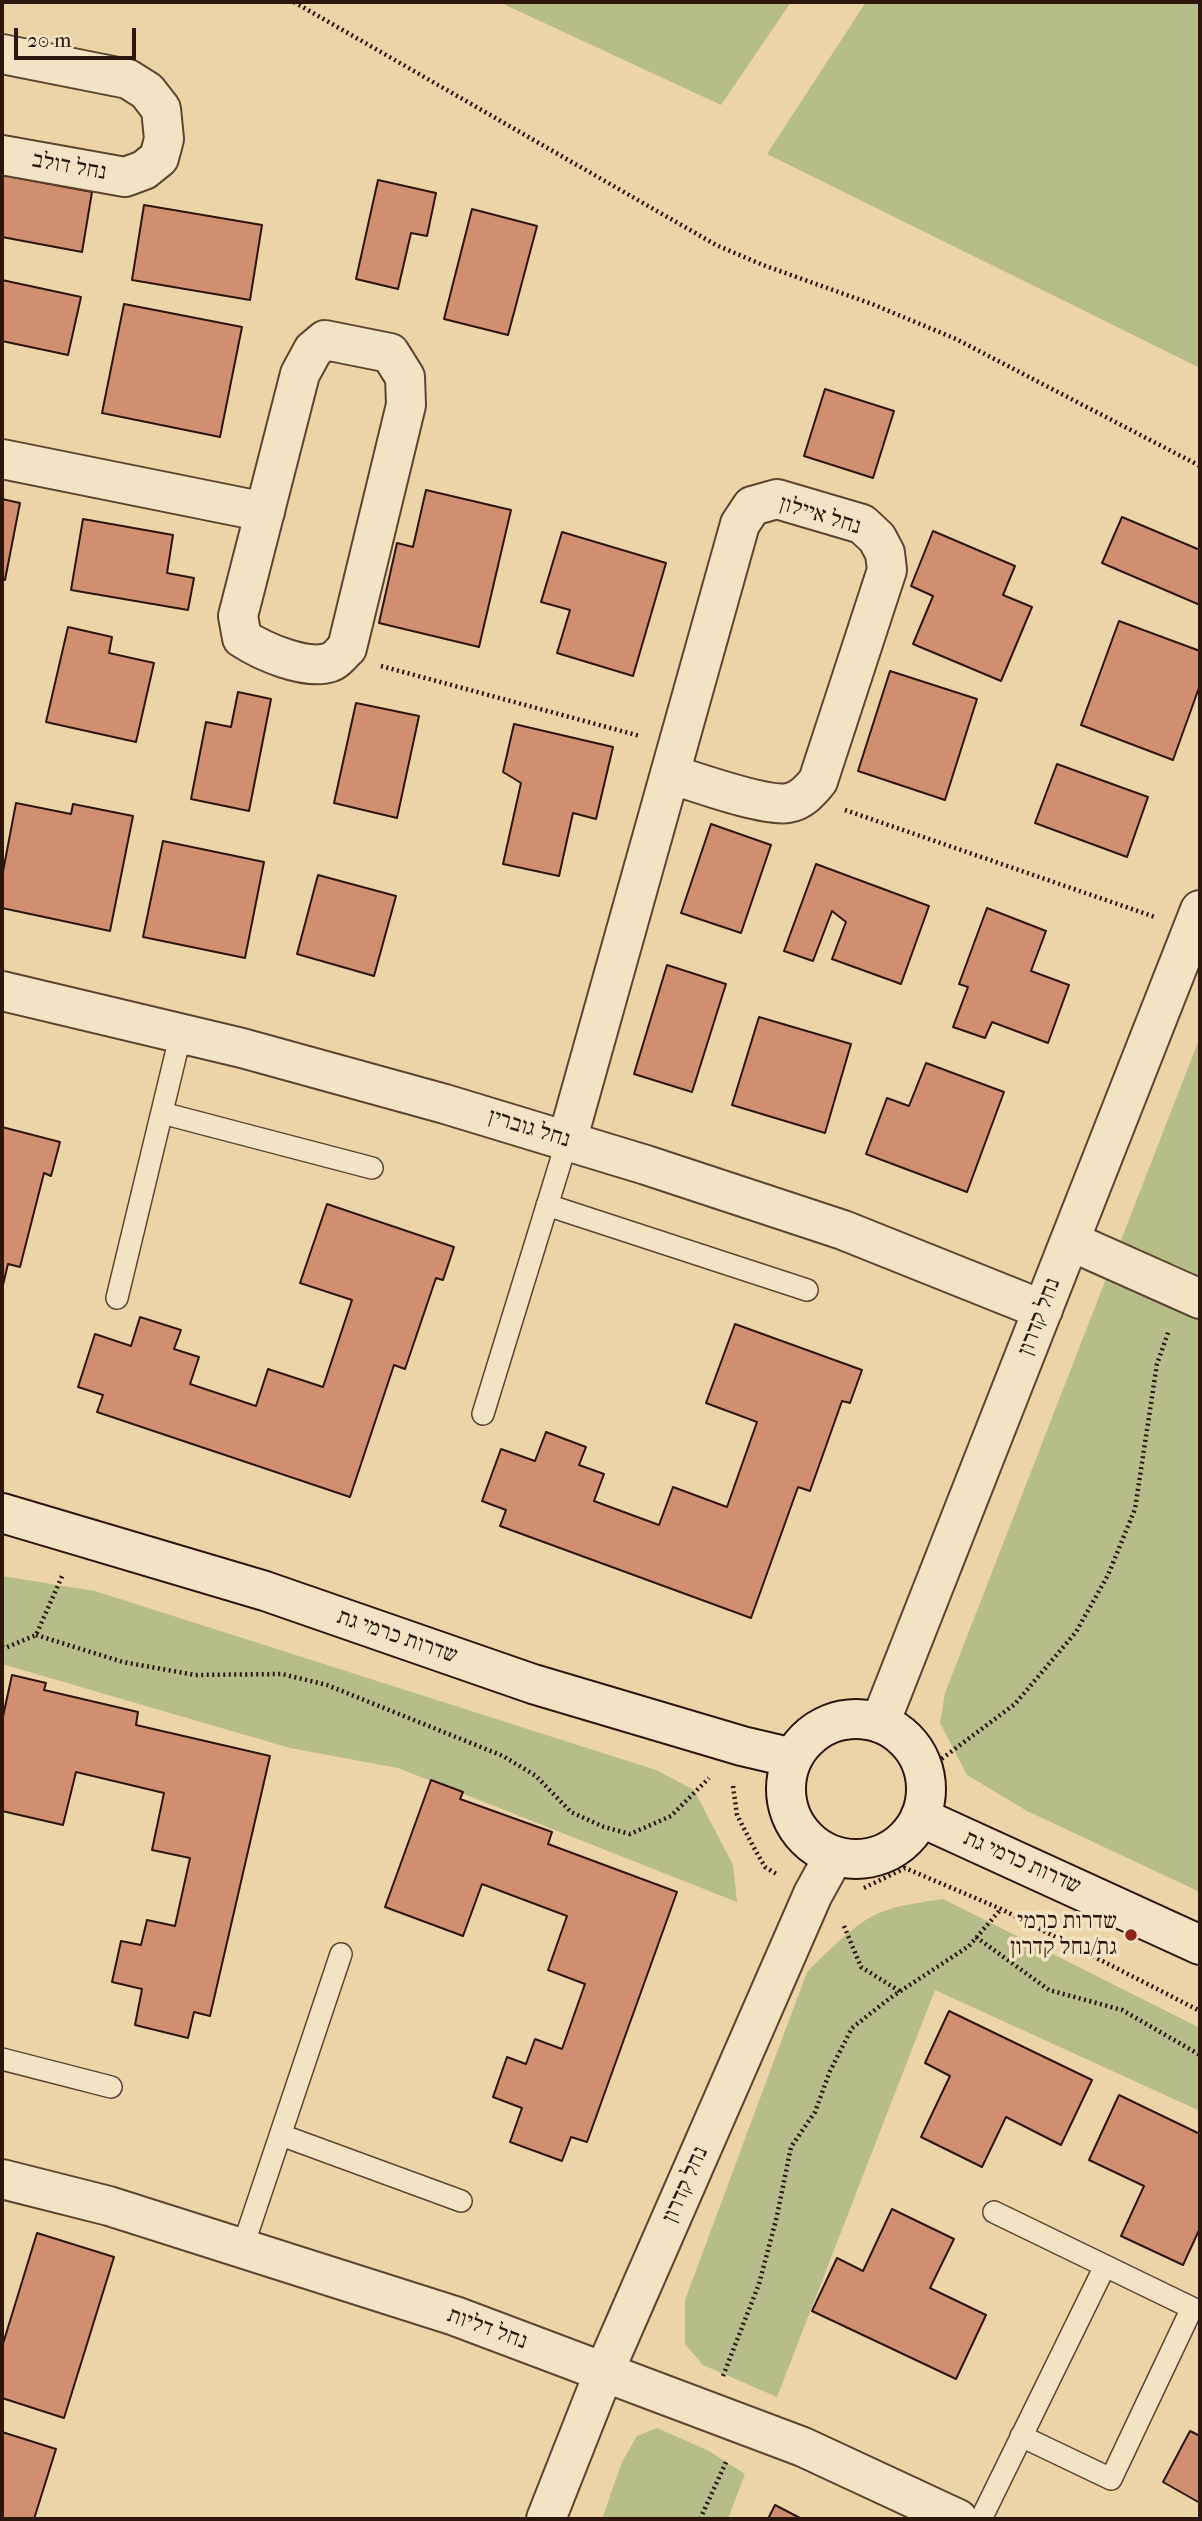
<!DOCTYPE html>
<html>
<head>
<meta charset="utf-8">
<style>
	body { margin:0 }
	#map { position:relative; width:1202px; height:2521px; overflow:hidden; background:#ebd4a6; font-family:"IM FELL French Canon",serif }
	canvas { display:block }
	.frame { position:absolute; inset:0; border:4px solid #2d160b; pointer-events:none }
	.scale { position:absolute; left:14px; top:28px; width:122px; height:32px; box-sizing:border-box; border:4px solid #2d160b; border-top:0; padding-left:9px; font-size:21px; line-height:24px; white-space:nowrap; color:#2d160b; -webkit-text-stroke:5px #f2e3c5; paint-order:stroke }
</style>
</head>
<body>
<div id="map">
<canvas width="1202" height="2521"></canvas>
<div class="frame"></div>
<div class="scale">20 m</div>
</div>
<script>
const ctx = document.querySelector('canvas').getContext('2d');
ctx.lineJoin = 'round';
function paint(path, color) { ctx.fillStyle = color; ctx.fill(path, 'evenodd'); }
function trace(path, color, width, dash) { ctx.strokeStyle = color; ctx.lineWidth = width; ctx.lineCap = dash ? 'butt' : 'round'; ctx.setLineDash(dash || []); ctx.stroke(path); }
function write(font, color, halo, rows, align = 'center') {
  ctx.font = font + ' "IM FELL French Canon","Frank Ruhl Libre",serif'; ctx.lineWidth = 7; ctx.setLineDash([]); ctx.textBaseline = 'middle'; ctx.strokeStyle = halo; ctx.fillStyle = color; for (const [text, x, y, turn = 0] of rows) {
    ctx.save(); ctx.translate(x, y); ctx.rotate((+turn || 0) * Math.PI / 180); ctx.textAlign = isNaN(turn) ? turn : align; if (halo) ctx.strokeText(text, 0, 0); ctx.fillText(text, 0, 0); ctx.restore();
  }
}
paint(new Path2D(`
	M499,2H791L721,105Z
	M866,2H1200V368L767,154Z
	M1200,1037V1892L1027,1811L967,1775L940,1723L945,1693Z
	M2,1576L95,1591L656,1770L694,1790L733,1865L737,1902L398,1768L290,1748L2,1664Z
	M943,1899L1200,2028V2111L935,1990L777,2397L703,2365L685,2344V2300L807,1972C825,1954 856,1922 879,1913C899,1905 922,1902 943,1899Z
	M657,2428L709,2451L745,2474L728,2519H602L622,2462L637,2436Z`), '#b6bd88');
const building = new Path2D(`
	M2,175L92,192L82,252L2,237Z
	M378,180L436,193L427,236L411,233L398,289L356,279Z
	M144,205L262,225L250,300L132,280Z
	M472,209L537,226L508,335L444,319Z
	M2,280L81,297L68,355L2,341Z
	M124,304L242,327L220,437L102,413Z
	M825,389L894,411L873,478L804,456Z
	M426,490L511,510L479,647L379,623L397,543L413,547Z
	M2,499L20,503L5,580L2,579Z
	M1122,517L1200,550V605L1102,563Z
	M83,519L173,535L167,573L194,578L188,610L71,590Z
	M933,531L1015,566L1003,595L1032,607L1001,681L913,644L933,596L911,586Z
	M562,532L666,563L633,676L557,653L570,610L541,602Z
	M1119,621L1200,651V685L1173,760L1081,725Z
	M68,627L112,637L109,653L154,663L136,742L46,722Z
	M890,671L977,699L945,800L858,771Z
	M238,692L271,699L249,811L191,799L206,722L231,727Z
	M356,703L419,716L397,818L334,803Z
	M514,724L613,747L596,819L573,813L559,876L503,864L521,783L503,772Z
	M1057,764L1148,797L1127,857L1035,823Z
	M16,803L71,814L73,804L133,816L110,931L2,908V877Z
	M711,824L771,845L741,933L681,913Z
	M163,841L264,862L245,958L143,937Z
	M816,864L929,906L901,984L832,959L846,922L832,911L813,961L784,951Z
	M318,875L396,896L374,976L297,954Z
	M987,908L1046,931L1031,971L1069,985L1048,1043L992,1022L985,1038L953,1027L968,987L959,984Z
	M667,965L726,984L692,1092L634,1074Z
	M759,1017L851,1044L825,1133L732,1105Z
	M926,1063L1004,1092L967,1192L866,1154L887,1098L909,1106Z
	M2,1127L60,1142L51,1176L44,1173L20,1267L8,1264L2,1289Z
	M327,1204L454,1247L443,1280L436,1278L405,1369L394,1365L350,1497L97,1412L103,1395L78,1387L95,1334L131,1346L140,1317L181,1330L174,1349L199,1357L190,1384L256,1406L268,1369L323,1387L352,1300L300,1283Z
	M735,1324L862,1370L850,1403L842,1401L810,1491L798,1487L751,1618L500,1526L506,1510L482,1501L501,1449L535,1461L546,1432L586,1447L579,1465L604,1474L594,1501L659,1525L673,1487L727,1507L757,1422L706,1403Z
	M12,1675L46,1683L44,1690L138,1712L136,1725L270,1756L210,2016L194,2012L188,2038L135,2025L142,1989L112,1982L121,1941L141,1945L147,1920L175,1926L190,1858L152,1850L164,1793L76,1772L63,1825L2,1811V1721Z
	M431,1780L463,1792L460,1799L552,1832L548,1844L677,1892L587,2142L571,2137L562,2161L510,2142L522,2108L493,2097L507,2057L526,2064L535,2039L562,2049L585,1984L548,1970L567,1916L482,1884L463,1936L385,1907Z
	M949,2011L1092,2080L1061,2145L1006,2117L982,2167L921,2137L950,2076L925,2063Z
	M1119,2095L1200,2134V2228L1183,2265L1121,2236L1144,2186L1089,2160Z
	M892,2209L954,2239L930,2288L986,2315L956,2379L812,2311L837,2258L863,2271Z
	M37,2233L114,2257L64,2418L2,2398V2347Z
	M1190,2431L1200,2436V2503L1163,2482Z
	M2,2432L56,2449L34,2519H2Z
	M775,2505L802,2519H768Z`);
paint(building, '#d28f70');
trace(building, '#2d160b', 2);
const lane = new Path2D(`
	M162,1113L372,1168
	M547,1205L807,1290
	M117,1298L181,1033
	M483,1414L567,1141
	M2,2059L111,2087
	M281,2135L461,2201
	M994,2212L1192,2308L1111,2479L1021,2436
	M242,2249L341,1954
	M981,2519L1105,2266`);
const street = new Path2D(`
	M2,54L128,79L147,91L161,109L164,139L159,158L144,170L125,177L2,155
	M325,340L390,353L405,377L406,405L347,648C342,652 337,660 331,662C306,671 262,651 242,638L238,616L300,374L313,350Z
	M2,459L265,512
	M2,991L242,1048L445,1104L646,1165L843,1230L1043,1310
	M567,1141L740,524L752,506L777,499L862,524L877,538L885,553L887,570L818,781C810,791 801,801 788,803C764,807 696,782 670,774
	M1070,1241L1200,1299
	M880,1723L1200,910
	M2,2179L109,2206L455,2316L803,2447L958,2519
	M546,2519L604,2372L813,1894L834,1856`);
const secondary = new Path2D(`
	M2,1513L265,1591L533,1684L742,1746L793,1758
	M786 1789a70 70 0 1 1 140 0a70 70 0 1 1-140 0Z
	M920,1817L1200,1945`);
trace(lane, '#5c4632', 24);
trace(street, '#5c4632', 42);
trace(secondary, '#2d160b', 42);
trace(new Path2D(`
	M294,2L716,245L763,265L872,304L956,339L1200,466
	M381,666L640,736
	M845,810L1155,917
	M36,1635L123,1662L195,1675L282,1674L327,1685L503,1756L536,1776L571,1812L604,1827L630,1834L671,1816L709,1778
	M2,1647L5,1648L36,1635L63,1574
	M924,1772L1015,1704L1076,1632L1108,1575L1135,1509L1157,1364L1169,1330
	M733,1786L737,1815L753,1846L765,1867L778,1875
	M864,1888L905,1868L1001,1909L1200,2011
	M844,1926L861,1967L901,1992
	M976,1937L1049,1990L1122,2010L1200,2055
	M723,2376L759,2284L777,2216L791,2147L815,2112L830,2071L852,2028L890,1998L969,1946L1001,1909
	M700,2519L727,2460`), '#2d160b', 4.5, [2, 3.5]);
trace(lane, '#f2e3c5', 21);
trace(street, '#f2e3c5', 38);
trace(secondary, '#f2e3c5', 38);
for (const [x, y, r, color] of [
	[1131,1935,7,"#8f2418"]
]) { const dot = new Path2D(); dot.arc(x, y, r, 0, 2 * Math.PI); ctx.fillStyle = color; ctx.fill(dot); trace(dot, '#f2e3c5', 2.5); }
write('23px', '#2d160b', '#f2e3c5', [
	["נחל דולב",69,167,10],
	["נחל איילון",820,516,17],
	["נחל גוברין",529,1129,17],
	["נחל קדרון",1040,1317,-69],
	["שדרות כרמי גת",397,1637,19],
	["שדרות כרמי גת",1022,1863,24],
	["נחל קדרון",686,2185,-66],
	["נחל דליות",487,2329,20]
]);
write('23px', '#2d160b', '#f2e3c5', [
	["שדרות כרמי",1117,1922],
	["גת/נחל קדרון",1117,1948]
], 'right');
</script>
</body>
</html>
